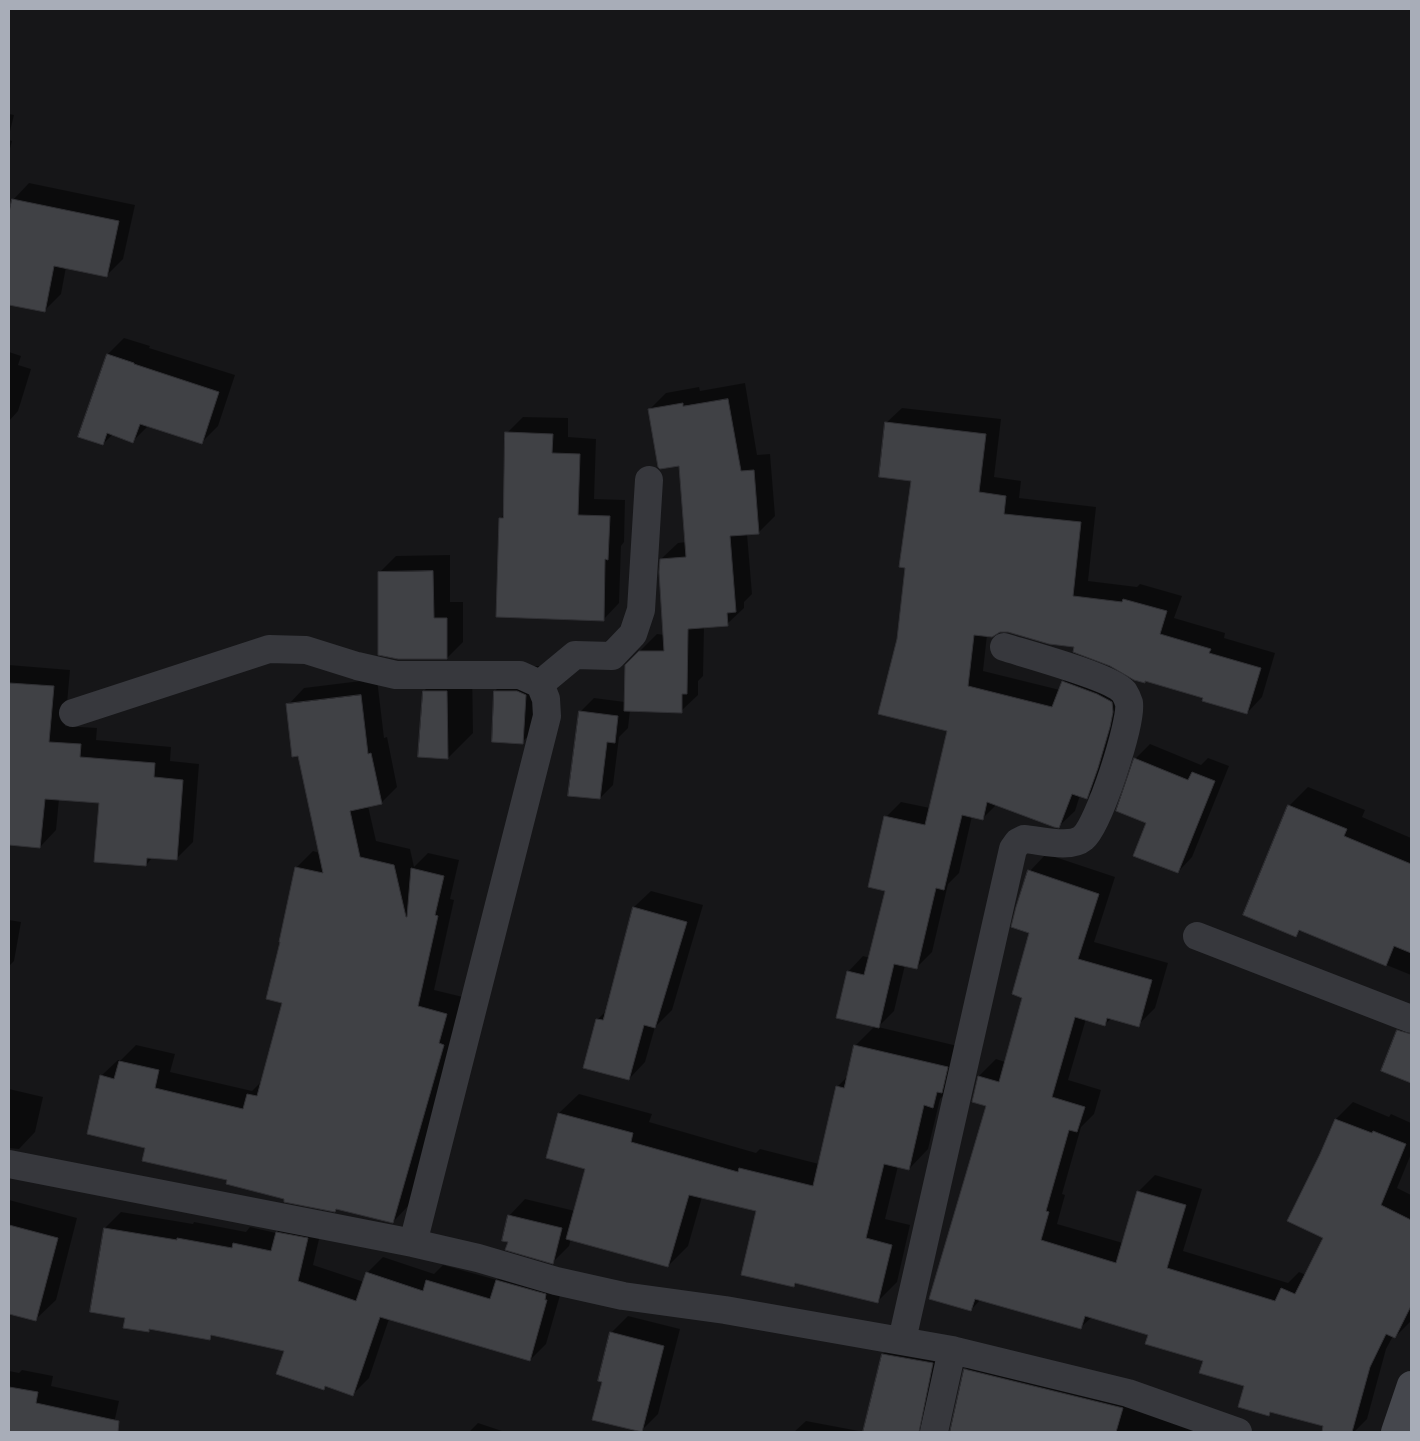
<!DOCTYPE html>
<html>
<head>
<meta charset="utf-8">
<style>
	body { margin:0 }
	#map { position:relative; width:1420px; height:1441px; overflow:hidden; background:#161618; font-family:Jost,sans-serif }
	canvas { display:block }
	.frame { position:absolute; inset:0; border:10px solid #a8adb8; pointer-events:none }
</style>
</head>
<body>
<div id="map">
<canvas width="1420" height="1441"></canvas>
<div class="frame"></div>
</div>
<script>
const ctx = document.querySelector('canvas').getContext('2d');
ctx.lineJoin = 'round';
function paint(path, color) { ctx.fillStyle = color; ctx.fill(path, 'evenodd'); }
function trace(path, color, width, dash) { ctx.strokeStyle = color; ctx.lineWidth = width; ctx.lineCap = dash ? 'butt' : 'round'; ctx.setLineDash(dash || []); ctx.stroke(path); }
paint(new Path2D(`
	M9,114L14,115L9,135Z
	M9,140L12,141L9,152Z
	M29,183L135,205L123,259L106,276L66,267L61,294L44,311L9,303V218L13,200Z
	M124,338L150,346L149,348L235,375L218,426L202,442L149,425L133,441L113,434L103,444L80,436L108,354Z
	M9,352L21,356L18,365L31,369L18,411L9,421Z
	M745,383L757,455L770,454L775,516L758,533L747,534L752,594L744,602V608L727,624L704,627L703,676L698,681V695L681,711L630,710L628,728L619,737L613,785L600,798L580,712L594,698L625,702L640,651L657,634L665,635L661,559L678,543L686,542L680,464L649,410L666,393L699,387L700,391Z
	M902,408L1001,419L994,477L1021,481L1019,498L1096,507L1088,581L1137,587L1140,584L1182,596L1174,618L1225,633L1224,638L1275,653L1262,697L1247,713L1076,646L1008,631H1000L987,635L983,671L1060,690L1063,682L1078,666L1123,684L1102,782L1086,798L1080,795L1075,811L1059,826L997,804L982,819L972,816L959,873L948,884L932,952L917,967L905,965L894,1011L878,1027L966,1048L952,1087L940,1099L928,1149L909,1169L898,1166L885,1219L910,1225L897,1282L878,1301L798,1282L794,1286L758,1210L702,1197L688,1246L668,1266L571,1239L569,1246L553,1262L509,1241V1216L525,1199L575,1211L586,1168L547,1158L559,1113L579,1094L652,1114L649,1122L756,1153L760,1149L819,1164L838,1086L848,1076L855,1046L875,1026L848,972L863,956L870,958L886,890V817L901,802L930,808L948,730L898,639L906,567L913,480L886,423Z
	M523,417L568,418V437L596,439L594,499L625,500L624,542L621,546L619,603L603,620L500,519L504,514L507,433Z
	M450,555V602H463V642L447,658L380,572L396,556Z
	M9,665L70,670L65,726L97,728L96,740L171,747L170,761L199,764L193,842L176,859L153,857L146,865L101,802L59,799L56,830L40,847L9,844Z
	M449,666H472L473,733L448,758L424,691Z
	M520,666H542L547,718L522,742L495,691Z
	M377,679L384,738L387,737L397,787L381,803L368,806L376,841L410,849L414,867L428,853L459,860L450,899L454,900L434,990L463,997L409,1205L393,1222L337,1208L335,1210L286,1198L228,1179L146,1147L101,1076L118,1060H121L136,1045L175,1054L170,1072L252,1091L263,1080L284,1002L282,941H280L297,867L313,851L320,853L288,705L304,688Z
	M1150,744L1201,765L1208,758L1229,766L1192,857L1178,872L1148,822L1135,759Z
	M1308,787L1365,810L1362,817L1411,838V975L1301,930L1296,935L1289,806Z
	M1046,854L1115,877L1094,942L1168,963L1155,1008L1138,1025L1112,1018L1104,1025L1086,1019L1068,1080L1101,1090L1094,1114L1081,1127L1062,1194L1065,1195L1057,1224L1123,1243L1138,1192L1155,1175L1202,1189L1183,1251L1288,1283L1299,1272L1306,1275L1324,1237L1322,1154L1336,1119L1353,1102L1389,1117L1391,1114L1411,1123V1154L1397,1188L1411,1195V1321L1395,1337L1393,1336L1386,1349L1367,1419L1354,1432H1338L1324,1429L1325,1425L1272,1411L1269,1414L1245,1385L1204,1360L1149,1334L1092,1317L1080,1328L981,1299L971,1310L988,1105L973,1101L979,1076L996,1059L1005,1062L1024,997L1031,932L1030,871Z
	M651,891L703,905L672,1010L655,1027L645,1062L629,1079L584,1067L598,1019L607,1010L634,907Z
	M9,920L21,922L14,961L9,966Z
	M1411,1018V1082L1382,1070L1398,1031Z
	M9,1089L43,1097L35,1132L19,1149L9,1148Z
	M9,1200L77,1218L56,1300L36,1319L9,1312Z
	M121,1212L193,1224L194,1222L246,1232L250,1227L276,1233L293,1217L323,1222L313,1265L364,1282L367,1273L383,1257L434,1274L443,1265L497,1280L513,1264L563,1285L546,1344L530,1360L389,1319L369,1378L353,1394L327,1385L323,1389L285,1350L214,1334L210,1338L151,1328L148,1331L126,1317L105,1228Z
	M628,1316L680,1329L658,1414L641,1431L611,1333Z
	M899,1338L949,1347L947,1432L951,1431L965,1370L981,1354L1208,1432H794L806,1421L864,1432L883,1354Z
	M22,1370L53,1376L51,1386L119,1401L112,1432H9V1371L19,1373Z
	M478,1423L505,1432H469Z`), '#0007');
const building = new Path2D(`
	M12,199L119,221L107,277L54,266L45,312L9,305V213Z
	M107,354L134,363V364L219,392L202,444L140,424L133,443L107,433L103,445L78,437Z
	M728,399L741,471L754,470L759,534L730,536L736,612L727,613L728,626L688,629L687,694H682V713L624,711L625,665L639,651H664L659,572L660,559L686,557L679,466L660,469L658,467L648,409L683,403V406Z
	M885,422L986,434L979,492L1006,496L1004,514L1081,522L1073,596L1122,602L1123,599L1167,611L1160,634L1211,649L1209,653L1261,668L1247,714L1202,701L1203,698L1145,681V683L1134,680L1110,666L1073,652L1074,647L1049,644L1008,632H1000L992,637L974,635L968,686L1052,707L1062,681L1097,694L1112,702L1113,712L1110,727L1098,768L1087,799L1072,794L1059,828L1054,827L987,802L983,820L962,815L944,890L936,888L917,969L894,964L879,1028L836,1018L847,971L864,975L885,891L868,887L884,816L925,825L947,731L878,714L897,639L905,568L899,567L911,481L879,477Z
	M505,432L553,434L552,453L580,454L578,515L610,516L608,560L605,559L604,621L496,617L499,518H503Z
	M433,571L434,618H447V659H398L378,655V572Z
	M9,683L54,686L49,742L81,744L80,757L155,763L154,777L183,780L177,860L147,858L146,866L94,862L99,803L45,799L40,848L9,845Z
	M423,691H447L448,759L418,757Z
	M494,691H517L526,695L523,744L492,742Z
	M361,695L368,754L371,753L382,804L350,811L360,857L394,865L406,917H407L411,868L444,876L435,915L438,916L418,1006L447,1014L439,1043L444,1045L393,1223L336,1209L335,1212L284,1202V1199L226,1184L227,1180L142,1161L145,1148L87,1134L100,1075L114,1079L119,1061L159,1070L155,1088L243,1109L247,1094L257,1096L282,1003L266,999L280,942H279L295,867L323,873L298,756L292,757L286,704Z
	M579,711L618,716L615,743L607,742L600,799L568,796Z
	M1134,758L1188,780L1192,772L1215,781L1178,873L1133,856L1146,823L1116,811Z
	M1288,805L1347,829L1344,836L1411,864V953L1394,946L1386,966L1299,930L1296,937L1243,915Z
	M1028,870L1099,894L1078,959L1152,980L1139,1027L1107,1018L1105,1026L1075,1017L1052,1097L1085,1107L1077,1132L1069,1130L1046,1211L1049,1212L1041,1240L1116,1263L1137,1191L1186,1205L1167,1268L1275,1301L1281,1288L1295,1294L1323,1238L1287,1221L1320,1154L1335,1119L1372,1133L1373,1131L1406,1144L1381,1205L1411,1220V1306L1395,1338L1386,1334L1370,1367L1352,1432H1322L1323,1426L1270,1412L1269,1416L1238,1407L1244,1386L1199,1373L1203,1361L1145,1344L1148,1335L1085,1316L1081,1329L975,1299L971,1311L929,1299L986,1106L972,1102L978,1076L999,1082L1022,998L1012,994L1029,933L1011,927L1016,907Z
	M633,907L687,922L655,1028L644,1025L629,1080L583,1068L596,1019L603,1020Z
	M1397,1030L1411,1034V1083L1381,1071Z
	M854,1045L948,1067L942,1093L937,1092L933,1108L924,1105L909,1170L884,1164L866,1238L892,1245L878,1303L795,1283L794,1287L741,1275L756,1211L689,1195L668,1267L566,1239L585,1169L546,1158L558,1113L633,1133L631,1142L738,1172L739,1168L813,1186L836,1086L844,1088Z
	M508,1215L562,1228L553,1264L505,1250L508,1242L502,1241Z
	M9,1225L58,1238L36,1321L9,1314Z
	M104,1228L177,1240V1238L232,1248L233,1243L271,1251L276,1232L308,1238L298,1281L356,1301L366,1272L423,1291L426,1280L490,1299L496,1280L546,1294L545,1300H547L530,1361L380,1317L353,1396L325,1386L324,1390L276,1374L284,1351L211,1335L210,1340L149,1329V1332L123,1328L125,1318L90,1312Z
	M610,1332L664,1346L642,1432L592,1420L602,1382L598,1381Z
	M882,1354L933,1363L919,1432H863Z
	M964,1369L1123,1408L1116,1432H950Z
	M9,1387L38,1392L36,1403L119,1421L118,1432H9Z`);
paint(building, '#404145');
trace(building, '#303034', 1);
trace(new Path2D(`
	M73,713L269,649L306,650L357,666L396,675H520L540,684
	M1197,936L1411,1019
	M9,1164L413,1243L478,1258L556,1281L623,1296L725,1310L952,1350L1128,1393L1238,1432
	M413,1243L547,716L546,699L540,684L575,655L612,656L633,634L641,610L649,480
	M902,1340L1013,849L1018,842L1024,839C1040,840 1070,849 1083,838C1099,825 1132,722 1129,703C1128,700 1126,695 1124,692C1112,677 1026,654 1004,647
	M934,1432L952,1350`), '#37383d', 28);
trace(new Path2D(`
	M1395,1432L1411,1385`), '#45474d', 28);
</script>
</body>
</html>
